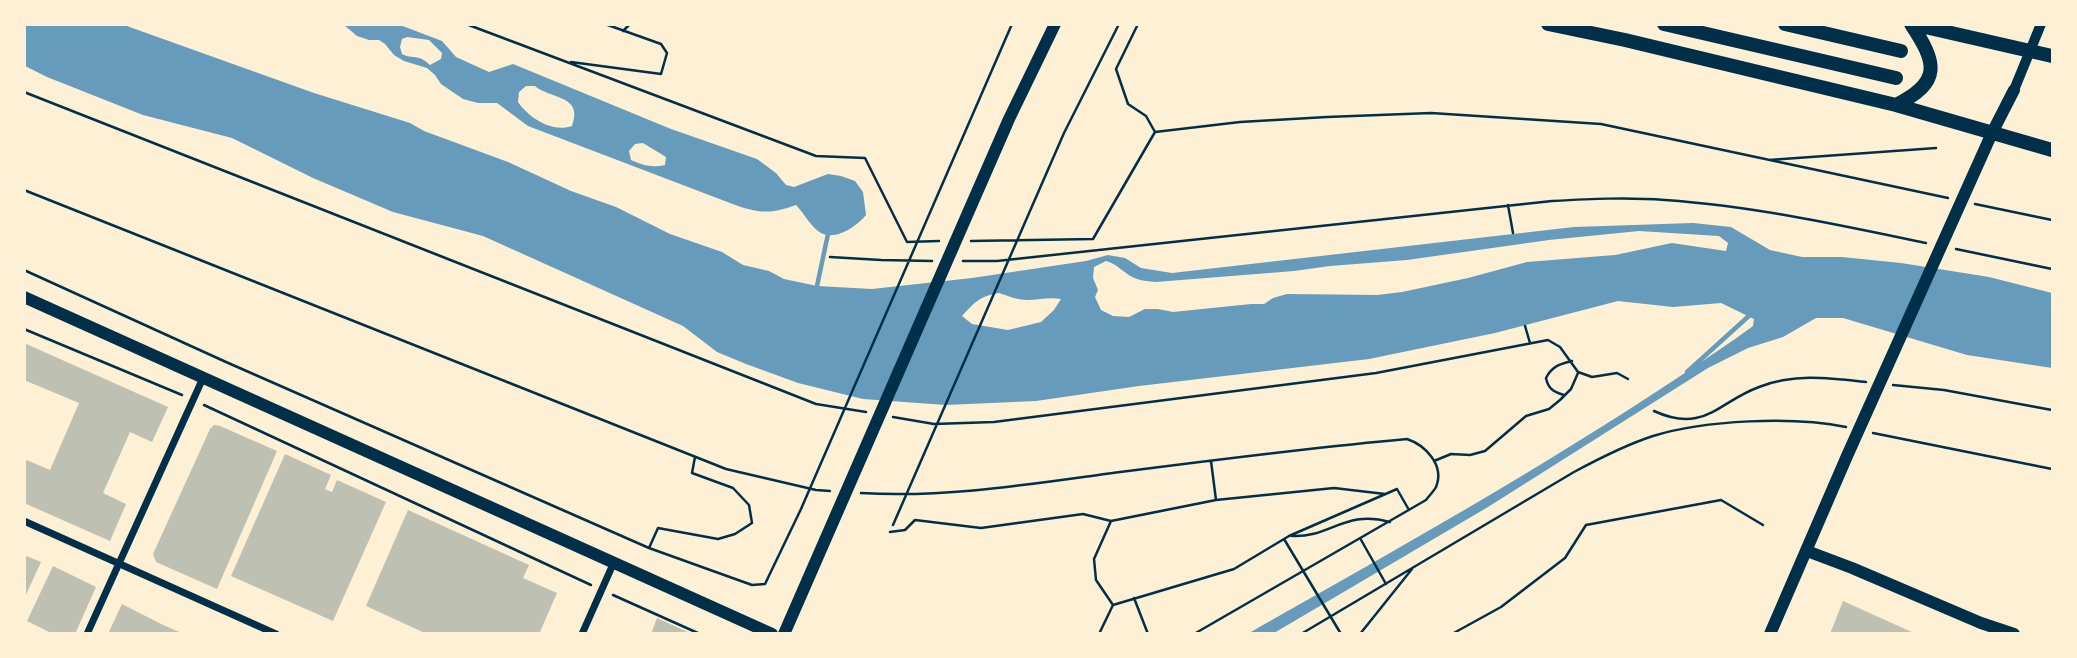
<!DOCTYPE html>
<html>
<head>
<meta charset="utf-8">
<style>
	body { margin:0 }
	#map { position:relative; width:2077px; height:658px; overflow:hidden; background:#fdf0d5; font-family:"PT Serif",serif }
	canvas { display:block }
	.frame { position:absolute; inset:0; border:26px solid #fdf0d5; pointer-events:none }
</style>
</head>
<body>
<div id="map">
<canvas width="2077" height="658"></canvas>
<div class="frame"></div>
</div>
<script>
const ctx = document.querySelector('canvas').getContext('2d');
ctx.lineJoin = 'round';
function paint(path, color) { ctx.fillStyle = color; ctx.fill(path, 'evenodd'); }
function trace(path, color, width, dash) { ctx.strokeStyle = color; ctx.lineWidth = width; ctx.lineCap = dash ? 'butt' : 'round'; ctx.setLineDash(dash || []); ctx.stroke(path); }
paint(new Path2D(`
	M24,25H124L314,93L410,123L424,131L508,162L571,191L616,207L670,234L722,252L743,265L769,271L784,279L817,286L872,289L972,278L1086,261L1108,255L1125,258L1141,268L1172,273L1574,227L1693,223L1731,227L1770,250L1802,257H1842L1901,263L1989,277L2052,293V368L1967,355L1843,318H1816L1783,337L1748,348L1708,368L1488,507L1274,633H1249C1414,540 1579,447 1735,339L1753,326L1754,319L1721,303L1673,307L1618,301L1495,333L1369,359L1139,386L1036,401L946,405L863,399L798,383L746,364L717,352L683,326L483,236L393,212L313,178L232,138L143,115L47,77L25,66ZM1639,231L1719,236L1728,243L1726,251L1672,243L1615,255L1527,262L1468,278L1402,292L1377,295L1287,294L1273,298L1264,304H1251L1173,312L1158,309H1145L1129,317L1113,316L1101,310L1095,297L1098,290L1093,278L1094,267L1106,261C1118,264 1125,275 1137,279C1143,281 1150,281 1156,282L1294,271L1330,266L1407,260L1549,240ZM999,293C1008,296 1017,300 1027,300C1039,300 1049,297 1061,299L1054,310L1041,322L1008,330L972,324L962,316C975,302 980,296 999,293Z
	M344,25H400L442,41L456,57L489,72L513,64L671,129L757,159L776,173L786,185L794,187L828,174L841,176L855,181L863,192L866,215C856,227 833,243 818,231C809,224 804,213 796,205C768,215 757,213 730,203L528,126L497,103H478L463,99L441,84L435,75L427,68L404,61L394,55L385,44L379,40H369L357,36ZM407,37L429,40L442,53L441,59L430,65C417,53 414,60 402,54L400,47L402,39ZM526,86H535C550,99 584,95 572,126C552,133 529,118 518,102L519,92ZM643,143L666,157L665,165C652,168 642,165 631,160L629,151L635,144Z`), '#669bbc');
trace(new Path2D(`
	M817,286L828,234
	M1687,372L1751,314`), '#669bbc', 4.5);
paint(new Path2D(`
	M24,343L168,407L152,442L130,432L103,493L126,504L110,541L24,503V459L50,470L79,403L24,380Z
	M214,425L220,426L277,451L217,589L156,562L153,554L210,429Z
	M285,454L331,475L325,489L332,492L337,480L386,502L333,621L231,576Z
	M408,510L529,565L523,578L557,593L539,634H427L366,606Z
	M24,555L41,562L24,599Z
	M53,566L96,587L75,634H53L27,621Z
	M1843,601L1916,634H1830Z
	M122,604L161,624L184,634H108Z
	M657,618L692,634H651Z`), '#bec0b2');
trace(new Path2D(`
	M466,24L816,156L865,158L907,242L939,241
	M1138,24L1116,69L1128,104L1146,116L1155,132
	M623,31L630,24
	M571,62L661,74L667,53L661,44L605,24
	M24,92L816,404L866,412
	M1155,132L1240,122L1327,117L1431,113L1601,124L1948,198
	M1769,160L1936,148
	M24,190L726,469L816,490L830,491
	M1975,204L2052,220
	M1508,205L1513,233
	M971,241L1093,239L1155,132
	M1956,249L2052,269
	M830,257L881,260L932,261
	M963,261H997L1552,201C1589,199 1627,197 1665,200C1753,206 1840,225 1926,243
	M24,270L226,362L649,548L752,585L765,584L801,509L1012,24
	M1525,326L1530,343
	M24,329L182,395
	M1893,385L1944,390L2052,410
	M1564,395C1554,392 1548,389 1546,378C1552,366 1560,364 1572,361
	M204,405L591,585
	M1654,411C1704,434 1718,402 1759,387C1794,373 1830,378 1866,382
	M893,417L934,424L994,422L1376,373L1548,340L1560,347L1578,372L1592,377L1617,373L1628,379
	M1873,433L2052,469
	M1211,461L1216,500
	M1434,461L1451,454L1470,455L1485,451L1526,416L1549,409L1560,400L1571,389L1578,373
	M861,493C942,498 1025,485 1105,474C1206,461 1306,448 1407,439C1425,445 1445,465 1436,487C1434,491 1429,496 1426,500L1194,634
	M1385,494L1334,488L1216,500L1111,521L1094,559L1096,580L1113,605L1234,569L1289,536L1397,489L1409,510
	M893,525L1064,133L1119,24
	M890,532L905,530L915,520L981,528L1083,514L1111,521
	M1292,536C1330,538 1345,509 1390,522
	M1360,538L1386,584
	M1284,539L1341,634
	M649,548L658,528L718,539L735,534L752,523L749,505L733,488L692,473L695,457
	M613,595L700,634
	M1134,598L1148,634
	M1099,634L1113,605
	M1301,634L1574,472C1600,458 1625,445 1653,436C1705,420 1793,416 1846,427
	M1360,634L1412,569
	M1452,634L1501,607L1565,558L1586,525L1721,500L1763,525`), '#003049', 2.5);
trace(new Path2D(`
	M24,521L276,634
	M87,634L203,378
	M582,634L614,562`), '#003049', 7);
trace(new Path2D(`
	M2014,90L2041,24`), '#003049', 10);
trace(new Path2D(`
	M24,297L772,634
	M1807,551L1852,568L1981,623L2014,634
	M784,634L1009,119L1055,24
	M1770,634L1847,456L1992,133L2014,90`), '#003049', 12);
trace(new Path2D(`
	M1548,24L1625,40L1896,105L2052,150
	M1664,24L1896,78
	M1785,24L1901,51
	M1912,24L2052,56
	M1896,105C1942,82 1937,63 1911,24`), '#003049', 14);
</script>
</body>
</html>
